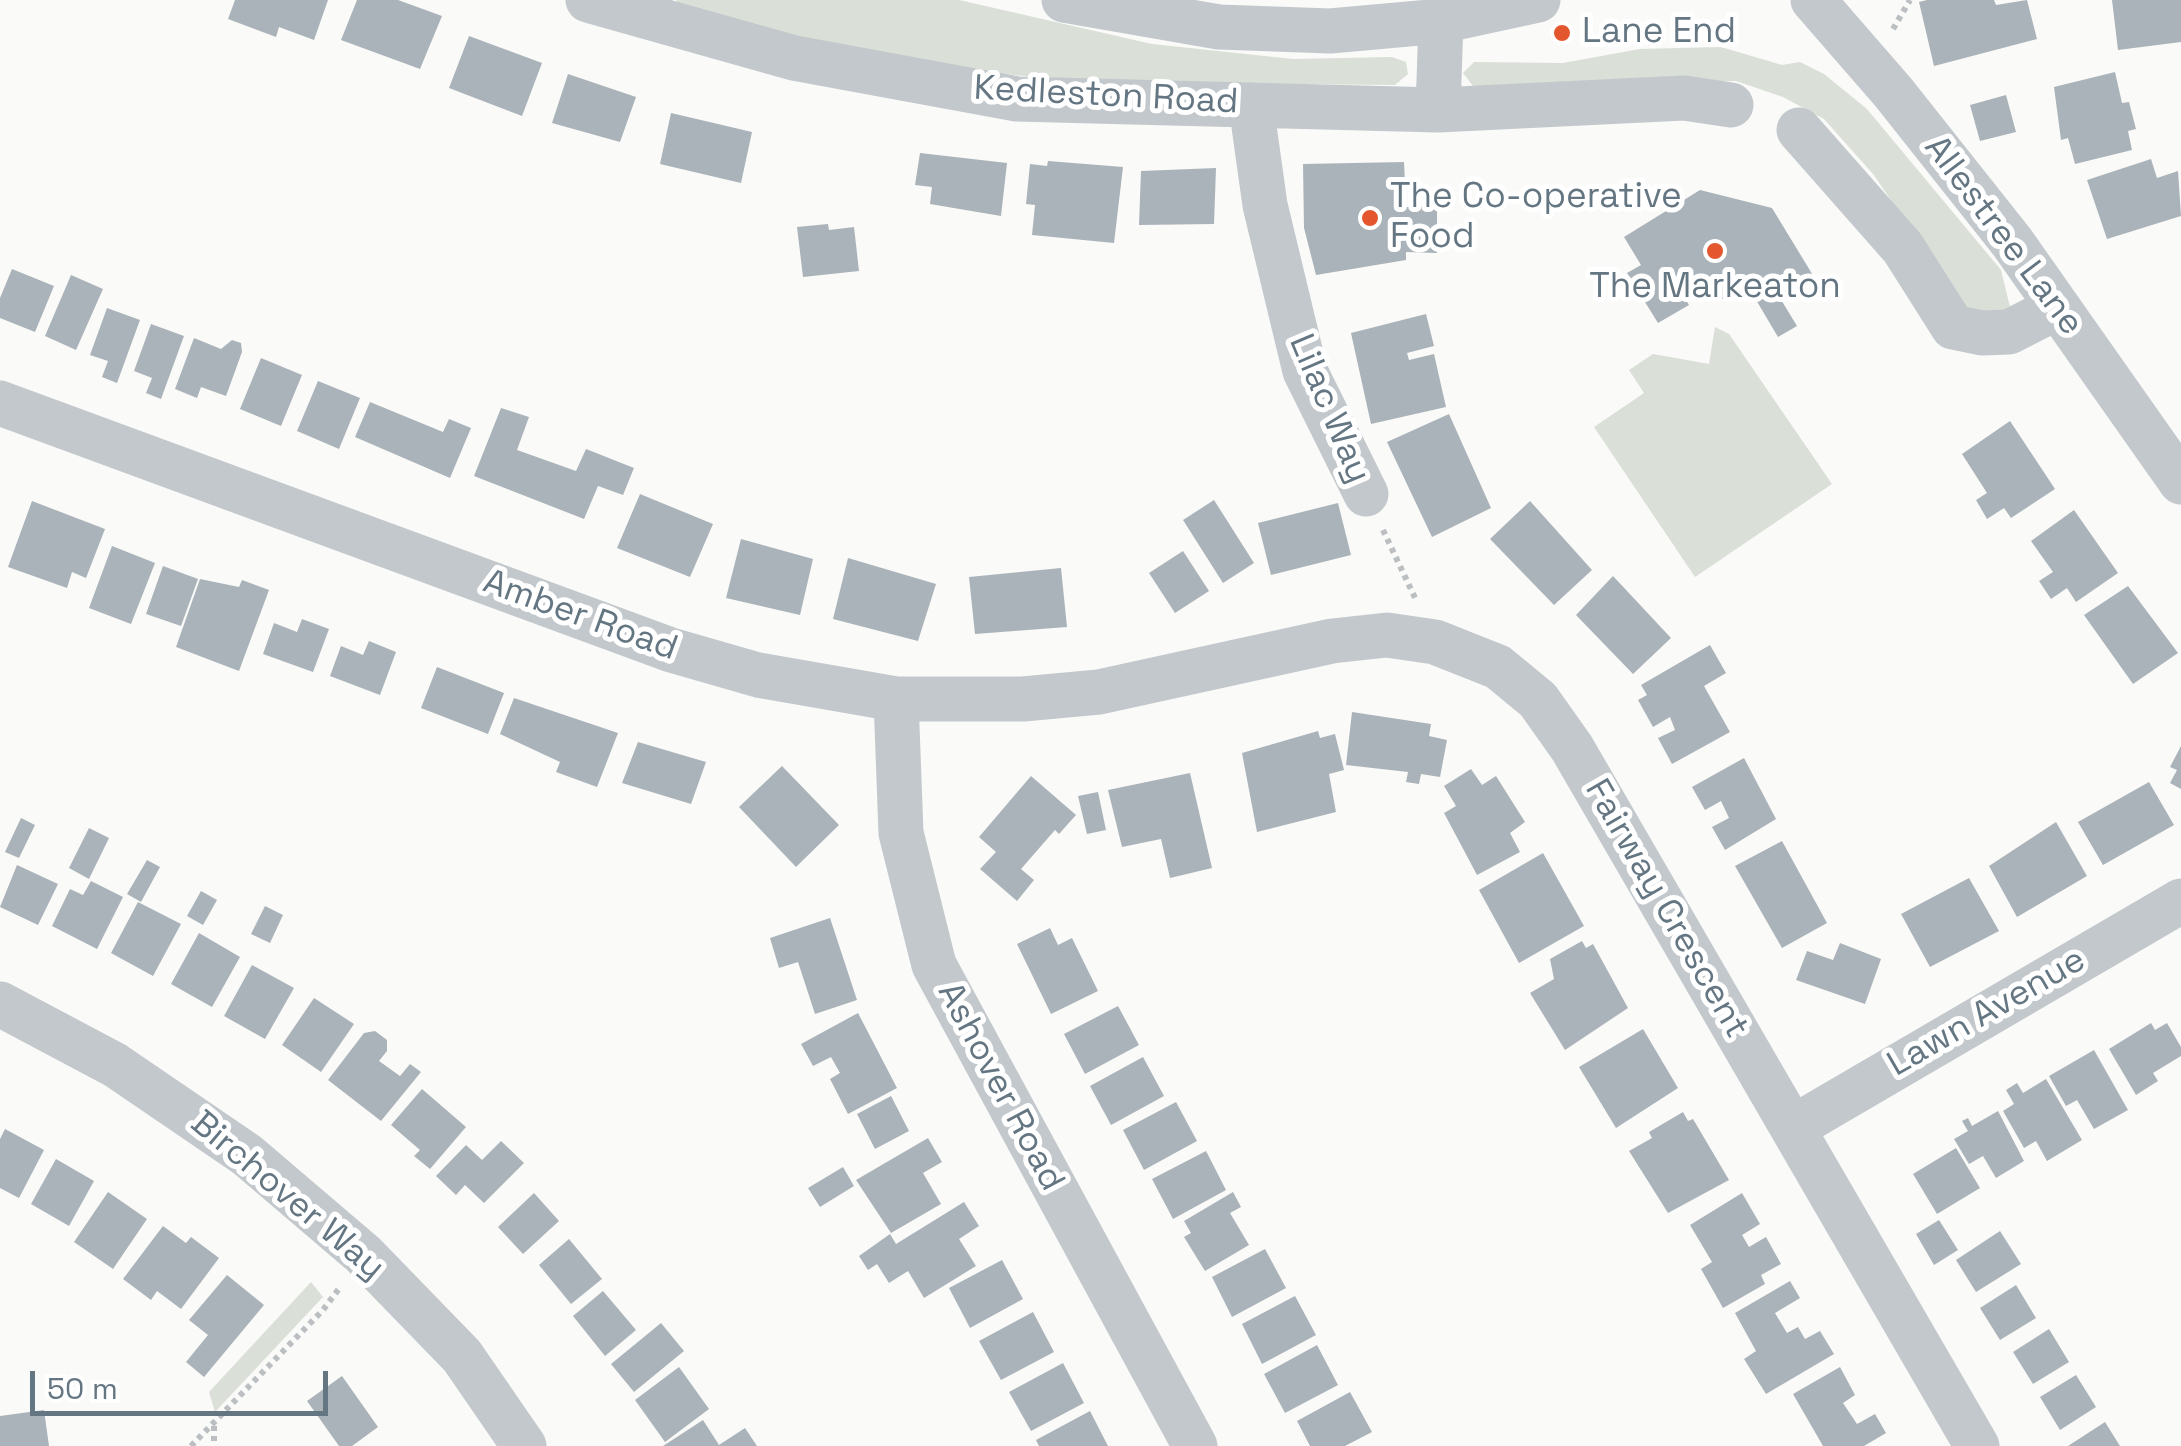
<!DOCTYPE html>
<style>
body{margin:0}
#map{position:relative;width:2181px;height:1446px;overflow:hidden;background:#fafaf8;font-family:"Space Grotesk",sans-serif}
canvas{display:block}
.scale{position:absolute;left:30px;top:1371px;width:298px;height:45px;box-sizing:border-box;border:5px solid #657683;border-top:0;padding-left:12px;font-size:30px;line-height:35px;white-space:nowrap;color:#657683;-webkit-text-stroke:8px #fff;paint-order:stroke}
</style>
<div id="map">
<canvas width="2181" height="1446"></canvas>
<div class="scale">50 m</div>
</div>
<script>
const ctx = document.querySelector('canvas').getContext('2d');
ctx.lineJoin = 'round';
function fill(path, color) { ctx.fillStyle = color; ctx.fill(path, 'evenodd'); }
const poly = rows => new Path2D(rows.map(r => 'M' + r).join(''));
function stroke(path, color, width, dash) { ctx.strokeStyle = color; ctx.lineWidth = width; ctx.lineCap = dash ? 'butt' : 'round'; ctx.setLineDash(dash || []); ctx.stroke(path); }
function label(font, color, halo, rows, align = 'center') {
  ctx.font = font + ' "Space Grotesk",sans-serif'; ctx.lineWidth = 10; ctx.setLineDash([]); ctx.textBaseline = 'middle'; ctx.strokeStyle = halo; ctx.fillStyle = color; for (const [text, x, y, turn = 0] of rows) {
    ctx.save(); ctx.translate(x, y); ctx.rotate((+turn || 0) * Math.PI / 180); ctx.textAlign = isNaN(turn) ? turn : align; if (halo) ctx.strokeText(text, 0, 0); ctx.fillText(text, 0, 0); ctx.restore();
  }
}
fill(poly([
 [676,0,959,0,1152,44,1293,59,1392,57,1406,62,1408,74,1395,85,1092,82,991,73,918,64,683,12],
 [1721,47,1782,65,1800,62,1824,74,1867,109,2001,270,2010,307,1999,317,1967,311,1873,174,1824,119,1783,97,1736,81,1473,86,1463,73,1474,62,1563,63,1640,49],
 [1715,327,1729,334,1832,484,1695,577,1594,427,1644,393,1629,370,1653,354,1709,364],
 [311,1282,323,1297,215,1412,209,1392]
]), '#dadfd7');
fill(poly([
 [235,0,328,0,314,40,279,27,276,37,228,19],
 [357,0,398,0,442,16,420,69,341,40],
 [1927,0,1994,0,1996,5,2027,0,2037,39,1934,66,1919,2],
 [2112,0,2181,0,2181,42,2118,50],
 [469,36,542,63,522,116,449,88],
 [2115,72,2122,103,2129,102,2136,129,2128,131,2132,150,2075,164,2068,138,2061,140,2054,87],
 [568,74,636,97,620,142,552,123],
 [2006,95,2016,132,1980,141,1970,105],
 [671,113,752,132,741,183,660,164],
 [920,153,1007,163,1001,216,930,204,932,187,915,185],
 [2151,159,2157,178,2178,171,2181,216,2107,239,2087,180],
 [1048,161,1123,167,1114,243,1032,235,1035,205,1026,204,1030,164,1047,166],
 [1404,162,1406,207,1437,206,1437,253,1406,252,1406,260,1316,275,1304,228,1303,164],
 [1216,168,1214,224,1139,225,1141,171],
 [1700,190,1772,208,1814,277,1780,298,1797,326,1778,337,1749,288,1729,301,1684,287,1680,290,1689,305,1658,323,1627,273,1641,265,1624,237],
 [828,224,829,230,854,227,859,271,803,277,797,227],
 [12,269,54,286,35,332,0,318,0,298],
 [71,275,103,289,76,350,45,336],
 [107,308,140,320,117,383,102,377,108,361,90,355],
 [1426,314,1434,346,1407,353,1409,360,1434,354,1446,407,1371,424,1351,333],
 [151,324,184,336,161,399,146,393,152,378,134,371],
 [194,338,221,349,232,340,241,343,242,352,226,396,201,387,197,398,175,389],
 [261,358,302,375,281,426,240,409],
 [318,381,360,398,339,449,297,431],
 [370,402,443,432,449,419,471,428,450,478,355,437],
 [501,408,529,417,517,450,576,471,586,449,634,468,623,495,598,486,584,519,474,476],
 [1449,414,1491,508,1432,537,1387,442],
 [2010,421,2055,489,2011,518,2004,508,1987,519,1976,500,1987,493,1962,454],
 [640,494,713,524,690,577,617,548],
 [1214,500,1254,563,1223,583,1183,520],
 [32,501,105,529,86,578,72,572,67,588,8,567],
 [1530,501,1592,570,1554,605,1490,539],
 [1338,503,1351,555,1271,575,1258,523],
 [2074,510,2118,573,2076,602,2067,588,2051,599,2039,581,2053,572,2031,541],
 [741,539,813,559,800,615,726,598],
 [112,546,155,563,131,624,89,608],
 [1183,551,1209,591,1175,613,1149,573],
 [848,558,936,584,918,641,833,619],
 [163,566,198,579,181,626,146,614],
 [1061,568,1067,627,975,634,969,577],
 [1613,576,1671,638,1633,674,1576,615],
 [200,579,239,587,242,580,269,590,239,671,176,647],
 [2128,586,2178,653,2133,684,2084,615],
 [302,619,329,629,313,672,263,654,274,623,297,632],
 [369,641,396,652,380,695,330,676,341,646,363,655],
 [1710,645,1726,673,1704,686,1730,732,1672,764,1658,738,1675,730,1670,717,1653,727,1638,700,1647,695,1641,685],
 [437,667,504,693,488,734,421,708],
 [514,698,618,733,597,787,556,772,560,762,500,734],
 [1352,712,1431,724,1429,736,1447,740,1440,777,1421,774,1419,784,1406,782,1408,772,1346,765],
 [1318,731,1320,738,1335,734,1344,770,1329,774,1336,812,1257,832,1242,753],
 [638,742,706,762,691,804,622,783],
 [2181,746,2181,789,2170,783,2177,770,2170,767],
 [1744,758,1776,819,1725,850,1712,827,1729,818,1721,801,1705,810,1692,787],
 [782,766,839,825,796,867,739,807],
 [1471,769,1482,785,1496,776,1525,822,1510,833,1520,852,1477,875,1444,813,1456,806,1444,786],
 [1190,773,1212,868,1170,878,1161,839,1122,847,1108,790],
 [1031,776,1076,815,1059,834,1055,830,1021,869,1034,880,1017,901,980,869,996,852,979,837],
 [2149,782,2174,825,2103,865,2078,822],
 [1098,792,1106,830,1087,834,1078,796],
 [21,818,35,825,19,858,5,852],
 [2056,822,2087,876,2017,917,1989,866],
 [89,828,109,838,89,879,69,868],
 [1782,841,1827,923,1782,948,1735,866],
 [1543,853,1584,926,1519,963,1479,890],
 [147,860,160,867,141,902,127,894],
 [17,865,58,884,38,925,0,907],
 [1969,878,1999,931,1930,967,1901,914],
 [91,881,123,897,97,949,52,926,70,889,83,895],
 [201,891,217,900,203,925,187,916],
 [138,902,181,924,153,976,111,953],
 [265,906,283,915,270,943,251,934],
 [830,918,857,1000,815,1014,798,962,779,968,770,938],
 [1050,928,1058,945,1072,938,1098,991,1051,1014,1017,944],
 [199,933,240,957,212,1007,171,984],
 [1582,941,1586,948,1593,944,1628,1008,1565,1050,1530,993,1554,979,1550,959],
 [1840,943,1881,959,1865,1004,1796,980,1807,951,1833,960],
 [252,965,294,988,265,1039,224,1016],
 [314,998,354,1024,321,1072,282,1045],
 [1118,1006,1139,1045,1085,1074,1064,1034],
 [858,1013,897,1088,848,1114,830,1079,840,1073,831,1057,813,1066,801,1044],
 [2151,1023,2155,1030,2167,1023,2181,1047,2181,1056,2153,1073,2158,1081,2136,1095,2109,1049],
 [1643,1029,1678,1088,1616,1128,1579,1067],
 [375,1031,387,1040,387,1051,379,1061,400,1076,410,1064,421,1072,381,1121,328,1080,364,1033],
 [2094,1050,2128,1110,2094,1129,2077,1100,2066,1106,2049,1076],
 [1143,1057,1164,1096,1111,1125,1090,1086],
 [2046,1079,2082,1140,2047,1161,2036,1141,2024,1148,2003,1111,2014,1104,2006,1090,2017,1083,2023,1093],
 [422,1089,466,1127,430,1169,414,1156,420,1150,391,1125],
 [891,1096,909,1131,875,1149,857,1114],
 [1176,1102,1197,1141,1144,1170,1123,1130],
 [1998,1111,2024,1161,1996,1178,1983,1156,1969,1164,1954,1139,1968,1131,1962,1121,1968,1118,1972,1126],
 [1683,1112,1688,1121,1693,1119,1729,1180,1668,1213,1629,1151,1652,1138,1649,1132],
 [5,1129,44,1150,19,1198,0,1188,0,1139],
 [928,1138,942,1162,923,1173,941,1204,891,1233,856,1180],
 [501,1141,524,1163,484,1203,465,1185,456,1195,436,1176,466,1145,482,1160],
 [1956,1148,1980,1188,1937,1214,1913,1174],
 [1206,1151,1226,1190,1173,1219,1152,1179],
 [56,1159,94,1181,69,1226,31,1204],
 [843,1167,854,1186,820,1207,808,1188],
 [108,1192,147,1219,113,1269,74,1242],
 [1233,1192,1241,1207,1230,1213,1249,1245,1205,1271,1184,1237,1191,1233,1184,1221],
 [534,1193,559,1221,523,1254,498,1227],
 [1742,1193,1760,1224,1742,1235,1749,1247,1766,1237,1781,1264,1761,1275,1765,1284,1723,1308,1701,1269,1712,1262,1690,1225],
 [964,1202,979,1226,959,1239,976,1266,924,1298,908,1271,889,1283,877,1264,868,1270,859,1256,890,1234,896,1244],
 [1939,1220,1958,1250,1934,1265,1916,1234],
 [163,1226,186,1243,191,1237,219,1258,181,1309,157,1291,151,1300,123,1279],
 [2000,1231,2021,1264,1976,1292,1956,1260],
 [569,1239,602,1279,571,1304,539,1265],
 [1265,1249,1286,1288,1232,1317,1212,1277],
 [1002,1260,1023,1299,970,1328,949,1288],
 [227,1275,264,1305,204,1377,186,1362,208,1335,189,1320],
 [1790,1281,1800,1298,1775,1313,1787,1333,1798,1327,1805,1339,1820,1331,1834,1354,1766,1394,1744,1359,1756,1351,1735,1313],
 [2016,1285,2036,1318,2000,1340,1980,1308],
 [603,1291,636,1330,605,1356,573,1316],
 [1295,1296,1316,1335,1262,1364,1242,1324],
 [1033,1312,1054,1352,1001,1380,979,1341],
 [661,1323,684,1351,634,1392,611,1364],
 [2049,1329,2069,1362,2033,1384,2013,1352],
 [1317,1345,1338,1385,1285,1413,1264,1374],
 [1063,1363,1084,1403,1031,1431,1009,1392],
 [679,1367,709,1409,665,1442,635,1400],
 [1840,1367,1855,1395,1843,1403,1857,1424,1875,1414,1886,1433,1864,1446,1823,1446,1793,1394],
 [2076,1375,2096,1407,2060,1430,2040,1397],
 [342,1376,378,1427,352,1446,339,1446,307,1401],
 [1350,1392,1372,1432,1345,1446,1310,1446,1297,1421],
 [44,1410,49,1446,0,1446,0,1416],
 [1090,1411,1108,1446,1039,1446,1036,1440],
 [703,1420,719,1445,745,1428,757,1446,663,1446],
 [2105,1422,2120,1446,2068,1446]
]), '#aab3b9');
stroke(poly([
 [1893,29,1910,0],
 [1383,530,1416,600],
 [214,1426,214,1446],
 [191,1446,323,1310,341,1286]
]), '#bbbfc2', 6, [5, 5]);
stroke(poly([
 [588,0,794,58,1017,99,1438,110,1684,98,1731,105],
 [1064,0,1219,27,1330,31,1441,21,1538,0],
 [1813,0,1893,92,2012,242,2181,482],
 [1251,105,1265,205,1305,371,1366,494],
 [1438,110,1441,21],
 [1799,130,1903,248,1953,327,1982,333,2009,332,2058,307],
 [0,403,671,650,758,675,896,699,1023,699,1099,692,1332,641,1387,635,1435,642,1498,667,1538,700,1572,748,1977,1446],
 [896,699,901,833,934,965,1195,1446],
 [0,1004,115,1065,247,1155,363,1254,462,1356,524,1446],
 [1794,1127,2181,901]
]), '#c3c8cc', 45);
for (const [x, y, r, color] of [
 [1562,33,10,"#e4572e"],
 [1370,218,10,"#e4572e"],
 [1715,251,10,"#e4572e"]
]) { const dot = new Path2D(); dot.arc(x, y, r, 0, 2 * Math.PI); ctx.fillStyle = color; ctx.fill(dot); stroke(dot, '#fff', 4); }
label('35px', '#657683', '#fff', [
 ["Lane End",1582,33],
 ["The Co-operative",1390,198],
 ["Food",1390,238],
 ["The Markeaton",1715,288,"center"]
], 'left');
label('35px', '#657683', '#fff', [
 ["Kedleston Road",1106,96,3],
 ["Allestree Lane",2003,236,53],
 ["Lilac Way",1329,409,67],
 ["Amber Road",580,616,20],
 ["Fairway Crescent",1666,909,60],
 ["Lawn Avenue",1987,1013,-30],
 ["Ashover Road",1000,1087,62],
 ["Birchover Way",287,1196,40]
]);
</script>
